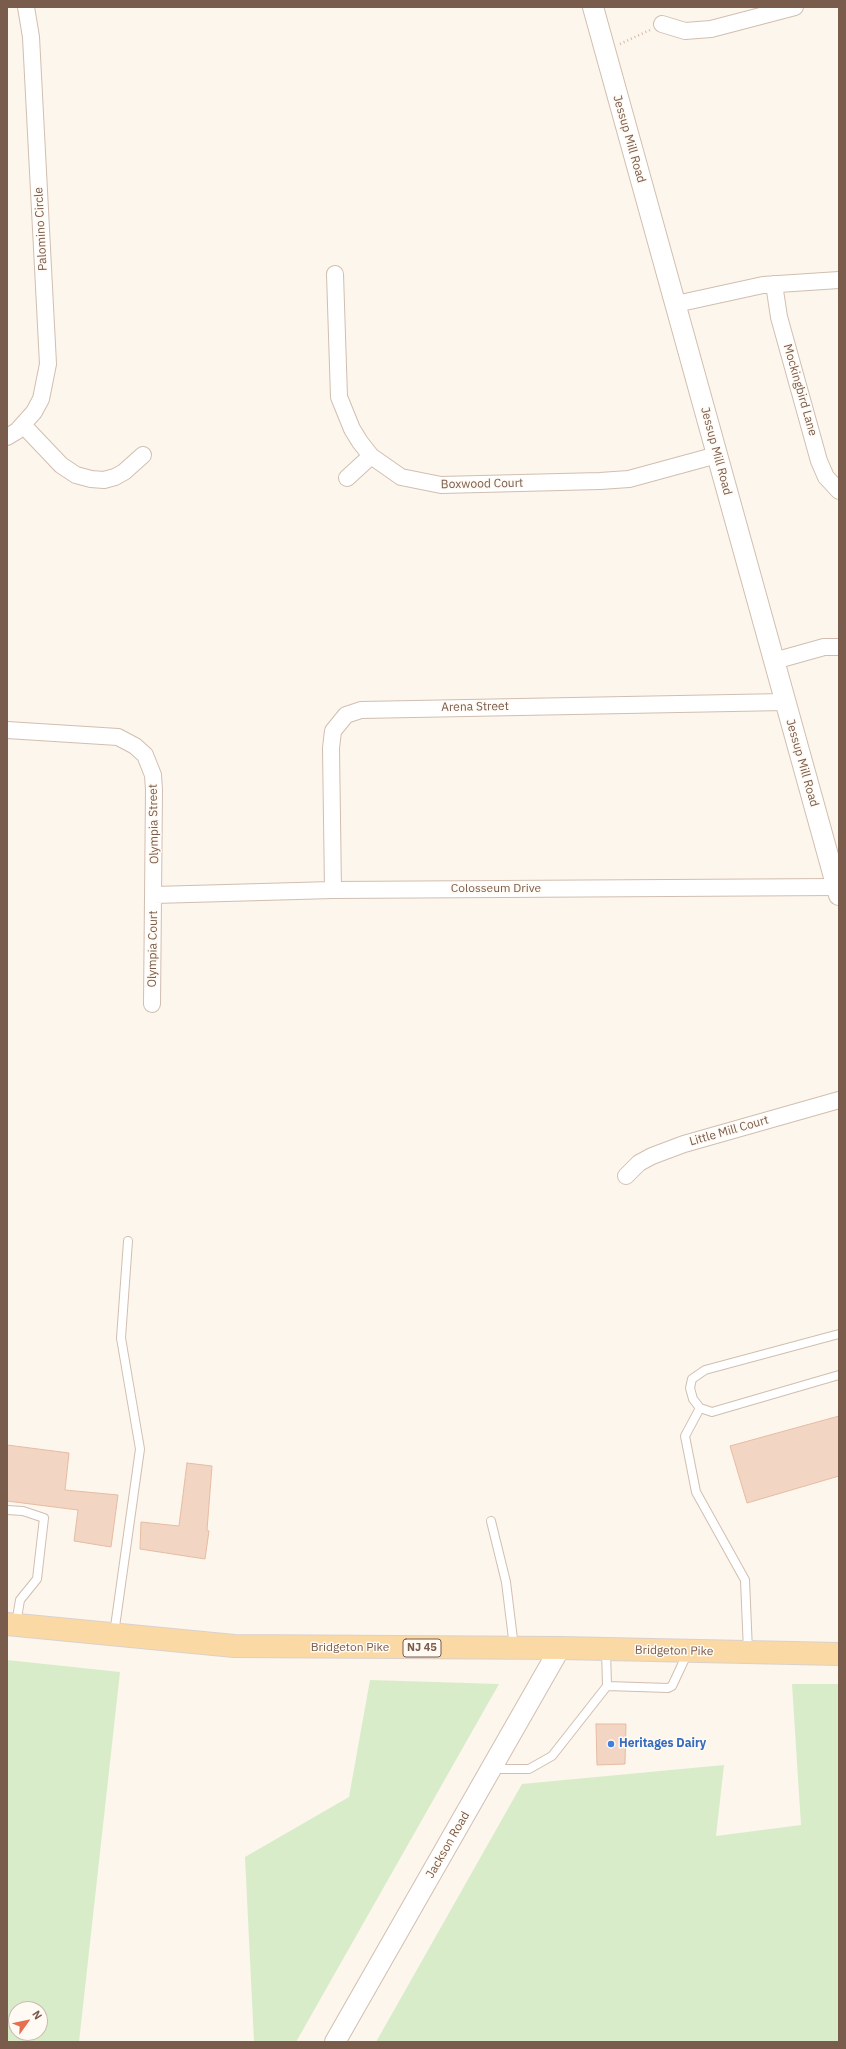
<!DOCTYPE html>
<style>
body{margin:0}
#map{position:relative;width:846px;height:2049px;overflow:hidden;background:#fdf6ec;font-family:"IBM Plex Sans",sans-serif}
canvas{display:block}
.frame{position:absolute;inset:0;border:8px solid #7a5c4d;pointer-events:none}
.north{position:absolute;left:8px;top:2001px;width:40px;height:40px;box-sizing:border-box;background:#fffaf3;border:1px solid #cabbb1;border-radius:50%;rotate:57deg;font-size:11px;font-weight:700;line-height:16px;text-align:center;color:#7a5c4d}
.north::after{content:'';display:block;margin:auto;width:14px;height:18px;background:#e76f51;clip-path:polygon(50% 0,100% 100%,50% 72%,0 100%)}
</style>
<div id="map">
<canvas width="846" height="2049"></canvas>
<div class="frame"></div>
<div class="north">N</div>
</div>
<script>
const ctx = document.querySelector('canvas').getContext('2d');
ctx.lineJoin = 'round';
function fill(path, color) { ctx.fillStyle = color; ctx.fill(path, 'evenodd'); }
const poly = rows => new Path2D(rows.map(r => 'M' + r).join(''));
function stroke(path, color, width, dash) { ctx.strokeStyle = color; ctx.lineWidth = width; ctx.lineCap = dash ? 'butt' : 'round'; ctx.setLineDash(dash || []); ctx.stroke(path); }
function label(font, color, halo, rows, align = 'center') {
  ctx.font = font + ' "IBM Plex Sans",sans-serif'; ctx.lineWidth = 3; ctx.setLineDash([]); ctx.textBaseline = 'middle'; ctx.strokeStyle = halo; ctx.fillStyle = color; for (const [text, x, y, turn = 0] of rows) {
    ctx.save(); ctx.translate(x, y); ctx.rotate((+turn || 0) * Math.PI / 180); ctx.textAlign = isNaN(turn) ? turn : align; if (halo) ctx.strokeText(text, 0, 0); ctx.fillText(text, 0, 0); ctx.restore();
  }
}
fill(poly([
 [7,1660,120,1672,79,2042,7,2042],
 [16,2009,40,2009,40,2033,16,2033],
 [370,1680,499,1684,296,2042,254,2042,245,1857,349,1797],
 [792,1684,839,1684,839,2042,376,2042,522,1784,724,1765,716,1836,801,1825]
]), '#d8ecc9');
const building = poly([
 [839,1416,839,1476,747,1503,730,1446,839,1416],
 [7,1445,69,1453,65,1490,118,1495,111,1547,74,1541,78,1510,7,1501,7,1445],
 [187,1463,212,1466,207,1530,209,1531,205,1559,140,1549,141,1522,179,1526,187,1463],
 [596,1724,626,1724,625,1764,597,1765,596,1724]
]);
fill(building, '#f3d5c3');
stroke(building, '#e6bba3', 1);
const service = poly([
 [839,1334,705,1370,692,1379,690,1388,693,1399,700,1408,712,1412,839,1375],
 [700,1408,685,1436,696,1492,745,1580,748,1651],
 [7,1510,23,1511,44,1518,37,1579,20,1600,16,1624],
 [491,1521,506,1582,514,1647],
 [114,1634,140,1449,121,1338,128,1241],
 [607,1686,668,1688,672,1686,688,1652],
 [492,1769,529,1769,552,1756,607,1686,606,1650]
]);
const minor = poly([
 [662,24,685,31,711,29,795,7],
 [335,274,339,397,352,429,360,442,371,456,401,477,441,485,600,481,629,479,717,455],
 [774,284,779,317,819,461,826,477,839,491],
 [676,304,763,285,839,280],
 [23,425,61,465,76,475,91,479,104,480,115,477,124,472,143,455],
 [7,437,17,431,34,412,41,399,48,364,31,37,26,7],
 [347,478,371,456],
 [774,661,824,647,839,647],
 [7,730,118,737,135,746,145,755,153,775,154,790,152,1004],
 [333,890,331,748,333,731,346,715,361,710,785,702],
 [154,895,333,890,837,887],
 [626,1176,639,1163,652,1156,684,1144,839,1100]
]);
const tertiary = poly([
 [593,7,839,895],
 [335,2042,560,1648]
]);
const primary = poly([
 [7,1624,234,1646,560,1648,839,1654]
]);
stroke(service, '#d1beb0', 10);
stroke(minor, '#d1beb0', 18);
stroke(tertiary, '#d1beb0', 22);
stroke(primary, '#dad1cd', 24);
stroke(poly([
 [620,44,650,30]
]), '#d9b8a5', 2.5, [1, 3]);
stroke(service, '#fff', 8);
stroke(minor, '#fff', 16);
stroke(tertiary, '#fff', 20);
stroke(primary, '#fbd9a5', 22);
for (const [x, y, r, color] of [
 [611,1744,4,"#3f7fe0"]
]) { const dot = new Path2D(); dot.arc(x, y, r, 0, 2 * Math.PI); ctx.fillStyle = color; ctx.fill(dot); stroke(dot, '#fffaf3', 1.5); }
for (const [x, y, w] of [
 [422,1648,38]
]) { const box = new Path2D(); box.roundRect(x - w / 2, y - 9, w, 18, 3); ctx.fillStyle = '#fffaf3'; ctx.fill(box); stroke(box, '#7a5c4d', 1); }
label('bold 11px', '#7a5c4d', null, [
 ["NJ 45",422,1648]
]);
label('12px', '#7a5c4d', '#fffaf3', [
 ["Jessup Mill Road",629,139,74],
 ["Palomino Circle",41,229,-93],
 ["Mockingbird Lane",800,390,74],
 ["Jessup Mill Road",716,451,75],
 ["Boxwood Court",482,484,-1],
 ["Arena Street",475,707,-1],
 ["Jessup Mill Road",802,763,74],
 ["Olympia Street",154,824,-91],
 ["Colosseum Drive",496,889],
 ["Olympia Court",153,949,-89],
 ["Little Mill Court",729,1131,-16],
 ["Bridgeton Pike",350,1648],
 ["Bridgeton Pike",674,1651,1],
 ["Jackson Road",448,1845,-60]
]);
label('bold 12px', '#366cbe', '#fffaf3', [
 ["Heritages Dairy",619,1744]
], 'left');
</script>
